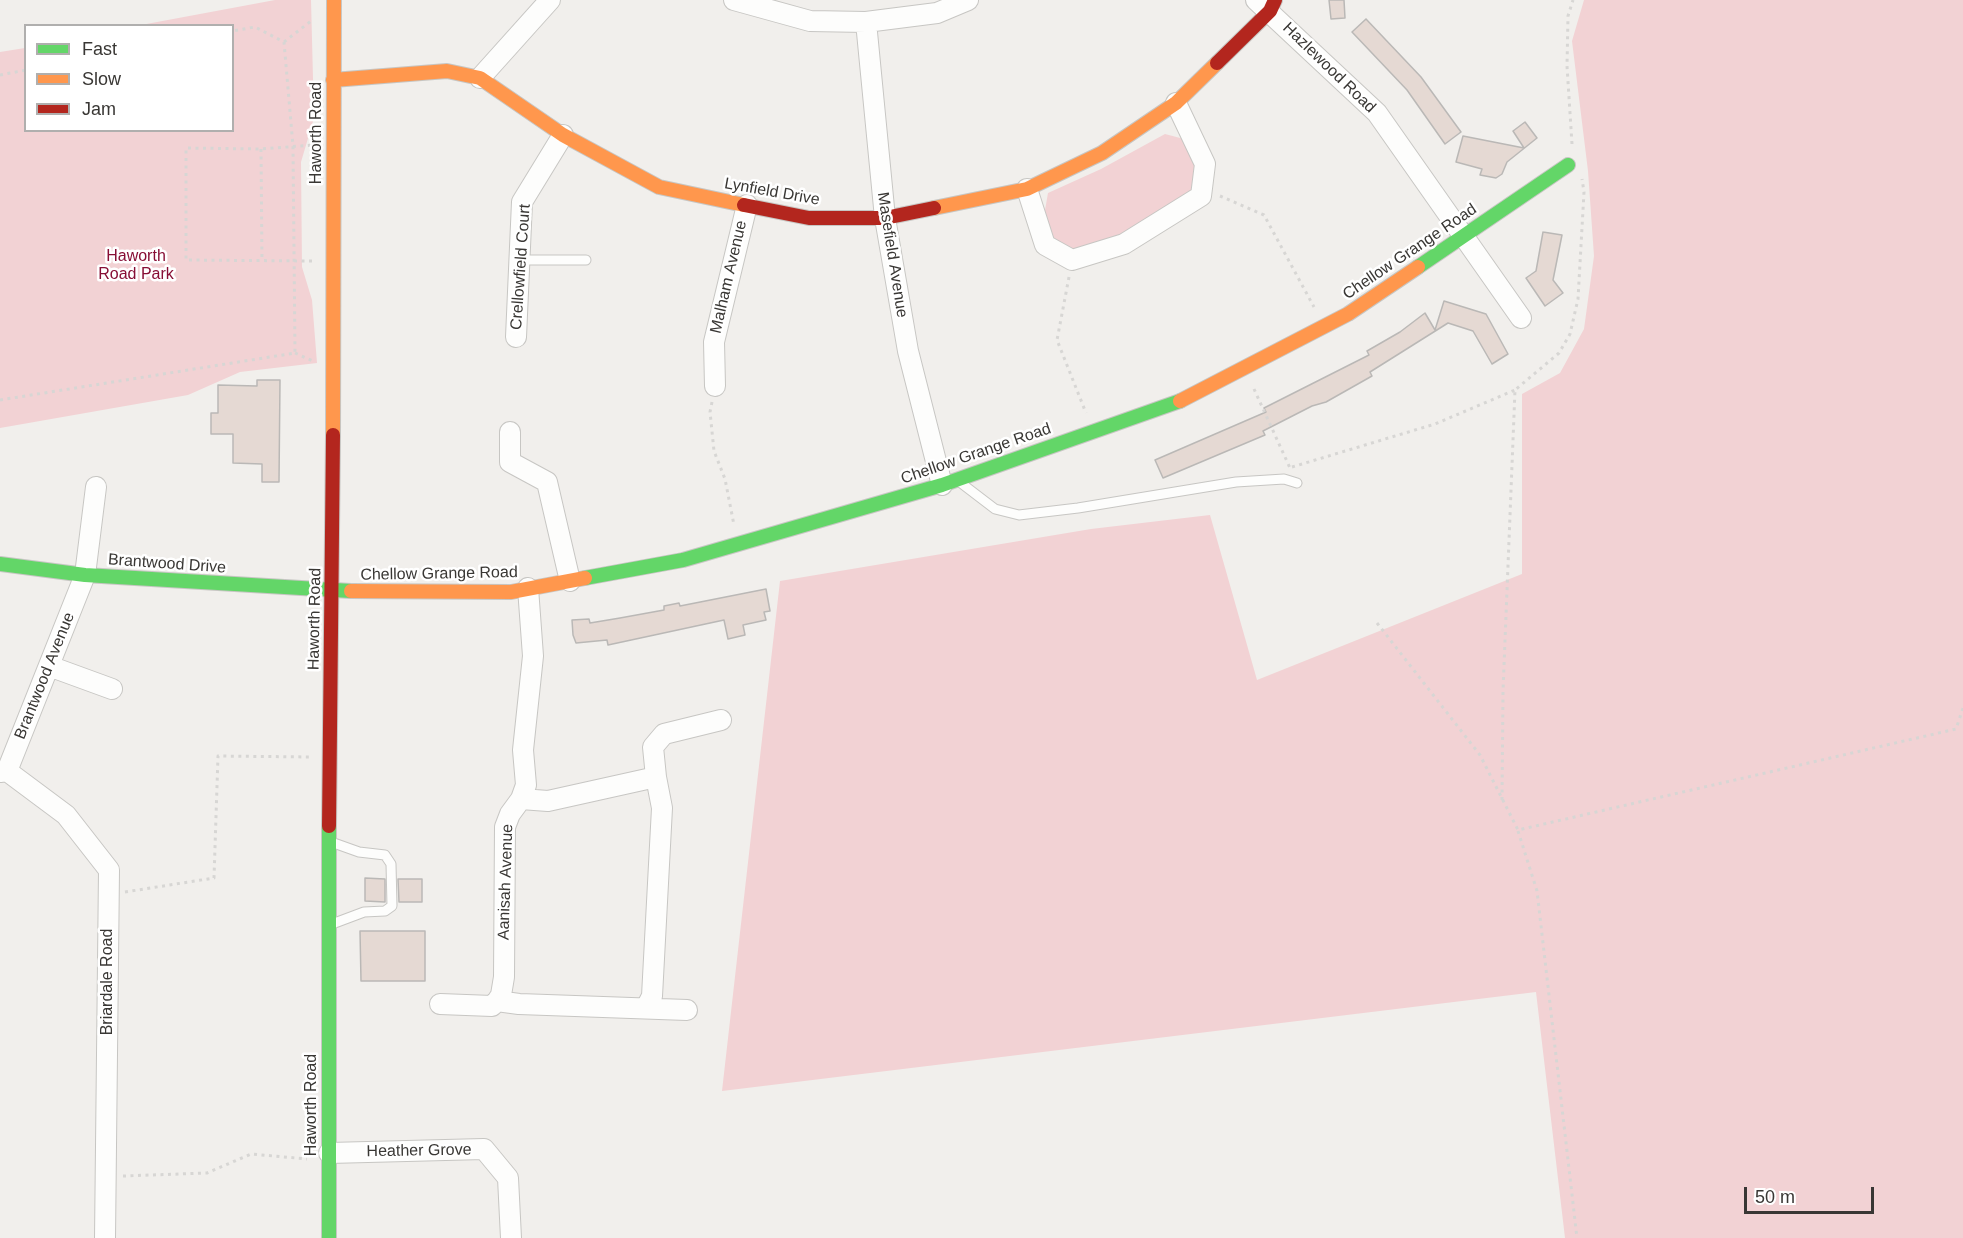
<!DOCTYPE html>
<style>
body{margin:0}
#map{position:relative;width:1963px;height:1238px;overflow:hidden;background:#f1efec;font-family:Arial,sans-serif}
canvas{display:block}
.legend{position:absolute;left:24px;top:24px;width:210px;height:108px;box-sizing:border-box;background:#fff;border:2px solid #b0afae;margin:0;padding:8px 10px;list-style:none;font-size:18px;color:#393734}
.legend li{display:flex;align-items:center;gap:12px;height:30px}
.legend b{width:30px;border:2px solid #b0afae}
.scale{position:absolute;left:1744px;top:1187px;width:130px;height:27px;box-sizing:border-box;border:3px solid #393734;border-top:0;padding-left:8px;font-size:18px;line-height:21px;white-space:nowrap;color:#393734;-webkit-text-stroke:4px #fff;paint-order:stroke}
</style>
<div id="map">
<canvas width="1963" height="1238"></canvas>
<ul class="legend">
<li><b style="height:8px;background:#63d668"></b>Fast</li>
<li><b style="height:8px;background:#ff974d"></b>Slow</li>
<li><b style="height:8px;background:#b3261e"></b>Jam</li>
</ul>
<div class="scale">50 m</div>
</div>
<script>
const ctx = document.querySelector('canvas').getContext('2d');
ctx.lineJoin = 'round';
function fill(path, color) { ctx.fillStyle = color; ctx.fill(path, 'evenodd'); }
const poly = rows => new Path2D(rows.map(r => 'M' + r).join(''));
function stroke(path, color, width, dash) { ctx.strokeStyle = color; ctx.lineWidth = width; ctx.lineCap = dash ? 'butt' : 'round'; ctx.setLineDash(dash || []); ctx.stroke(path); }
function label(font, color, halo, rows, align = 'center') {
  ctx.font = font + ' Arial,sans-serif'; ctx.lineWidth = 5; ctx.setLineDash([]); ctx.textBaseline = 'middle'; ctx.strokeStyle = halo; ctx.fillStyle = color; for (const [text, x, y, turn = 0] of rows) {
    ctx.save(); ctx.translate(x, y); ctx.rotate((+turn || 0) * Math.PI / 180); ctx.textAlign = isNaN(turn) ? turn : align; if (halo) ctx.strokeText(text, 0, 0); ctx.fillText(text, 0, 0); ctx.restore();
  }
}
fill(poly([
 [275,0,311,0,314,118,301,162,302,267,312,300,317,363,240,372,188,395,0,428,0,52,25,48,26,130,232,130,232,26,141,25],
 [1584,0,1963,0,1963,1238,1565,1238,1536,992,722,1091,780,581,1091,529,1210,515,1257,680,1522,574,1522,394,1560,373,1584,329,1594,256,1588,171,1572,41],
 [1165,134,1184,139,1198,167,1195,192,1121,235,1074,251,1052,238,1044,216,1048,193,1101,169]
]), '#f2d2d4');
const building = poly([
 [1329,0,1344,0,1345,18,1331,19,1329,0],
 [1366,19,1421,77,1461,132,1445,144,1407,90,1352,32,1366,19],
 [1525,122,1537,138,1507,162,1502,174,1496,178,1480,175,1482,169,1456,162,1463,136,1524,148,1513,131,1525,122],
 [1543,232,1562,235,1553,280,1563,293,1545,306,1526,278,1536,271,1543,232],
 [1444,301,1486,314,1508,354,1492,364,1473,331,1448,323,1370,372,1372,376,1326,402,1312,406,1263,431,1265,435,1163,478,1155,460,1266,412,1264,408,1369,355,1367,351,1400,332,1425,313,1435,330,1444,301],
 [257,380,280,380,279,482,262,482,262,464,233,463,233,434,211,434,211,413,218,413,218,385,257,386,257,380],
 [766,589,770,611,764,612,766,620,743,625,745,635,728,639,724,620,608,645,607,640,576,643,573,635,572,620,589,619,590,623,620,618,664,610,664,606,679,603,680,606,766,589],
 [365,878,385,879,385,902,365,901,365,878],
 [398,879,422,879,422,902,399,902,398,879],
 [360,931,425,931,425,981,361,981,360,931]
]);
fill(building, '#e5d9d3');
stroke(building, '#bab8b6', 1.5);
const lane = poly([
 [519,260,586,260],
 [961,483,995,509,1019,515,1078,508,1236,482,1284,479,1297,483],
 [331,842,359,852,385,855,391,864,392,906,385,911,364,912,332,924]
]);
const street = poly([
 [734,0,810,21,866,22,937,13,968,0],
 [1256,0,1377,113,1521,318],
 [866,22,885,218,908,351,942,485],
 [480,78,550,0],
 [1027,189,1045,245,1072,260,1124,244,1201,196,1205,164,1176,103],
 [516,337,522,202,563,135],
 [715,386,714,342,747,205],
 [510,432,510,462,547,482,570,581],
 [528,588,533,656,523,750,526,785,521,799,510,814,505,827,504,977,501,995,497,1001,519,1004,687,1010],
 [49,666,112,689],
 [7,771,66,815,109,870,105,1238],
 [0,772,7,771,85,575,96,487],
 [656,777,653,747,664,734,721,720],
 [521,799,548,801,656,777,662,808,652,996,646,1008],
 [440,1004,492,1006,497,1001],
 [329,1153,484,1149,508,1178,511,1238]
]);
const fast = poly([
 [1418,267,1568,165],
 [0,564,85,575,351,591],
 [585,578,683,560,942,485,1180,401],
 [329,1238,329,826]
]);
const slow = poly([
 [333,80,447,71,480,78,563,135,659,187,744,205],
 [934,208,1027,189,1102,153,1176,103,1217,63],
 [1180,401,1348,314,1418,267],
 [333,435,334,0],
 [351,591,511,592,585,578]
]);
const jam = poly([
 [1217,63,1270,11,1275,0],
 [744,205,809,218,885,218,934,208],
 [329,826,333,435]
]);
stroke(lane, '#c7c6c3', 11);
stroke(street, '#c7c6c3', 22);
stroke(fast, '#c7c6c3', 16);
stroke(slow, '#c7c6c3', 16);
stroke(jam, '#c7c6c3', 16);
stroke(poly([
 [284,42,311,21],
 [0,75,26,70],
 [1572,144,1567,66,1568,16,1573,0],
 [261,149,262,261],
 [1220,196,1264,215,1314,307],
 [312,261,186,260,186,148,261,149,313,145],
 [1069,277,1057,340,1086,413],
 [295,353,313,361],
 [1254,389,1290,468],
 [0,400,295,353,293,146,284,42,255,27,232,31],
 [712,402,710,412,714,451,725,479,734,525],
 [1292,467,1435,424,1515,390],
 [1377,623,1480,755,1518,830,1956,729,1963,708],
 [1502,800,1503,691,1515,390,1559,353,1570,334,1578,299,1584,192,1582,179],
 [1518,831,1537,891,1577,1238],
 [125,892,214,878,218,756,311,757],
 [123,1176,207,1173,251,1154,307,1159]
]), '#d7d6d4', 3, [3, 4.5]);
stroke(lane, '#fdfdfc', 9);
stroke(street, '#fdfdfc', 20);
stroke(fast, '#63d668', 14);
stroke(slow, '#ff974d', 14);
stroke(jam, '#b3261e', 14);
label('16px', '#393734', '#fff', [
 ["Hazlewood Road",1329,68,44],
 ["Haworth Road",317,133,-90],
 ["Lynfield Drive",772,192,10],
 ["Chellow Grange Road",1410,252,-34],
 ["Masefield Avenue",892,255,81],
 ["Crellowfield Court",521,267,-86],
 ["Malham Avenue",729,277,-77],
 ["Chellow Grange Road",976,454,-19],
 ["Brantwood Drive",167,564,4],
 ["Chellow Grange Road",439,574,-1],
 ["Haworth Road",315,619,-89],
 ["Brantwood Avenue",45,676,-68],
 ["Aanisah Avenue",506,882,-88],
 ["Briardale Road",108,982,-90],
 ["Haworth Road",312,1105,-90],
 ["Heather Grove",419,1151,-1]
]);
label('16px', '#870e35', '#fff', [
 ["Haworth",136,257],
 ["Road Park",136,275]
]);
</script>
